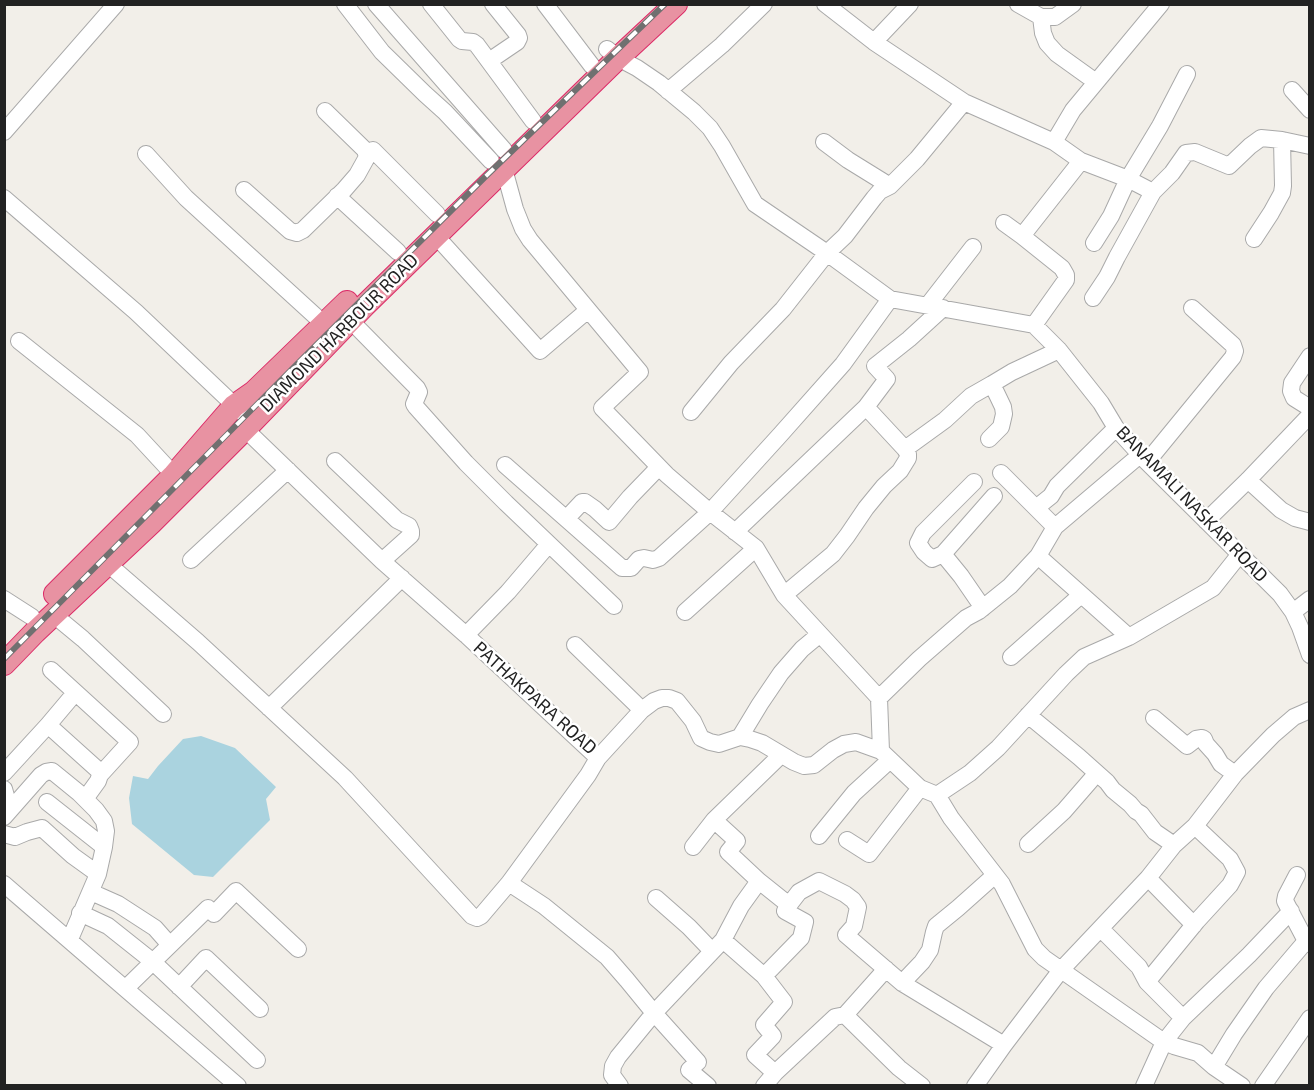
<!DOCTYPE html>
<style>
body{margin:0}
#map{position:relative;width:1314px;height:1090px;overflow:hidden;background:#f2efe9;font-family:"Exo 2",sans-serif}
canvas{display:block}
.frame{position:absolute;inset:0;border:6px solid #222;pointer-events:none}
</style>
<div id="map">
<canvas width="1314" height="1090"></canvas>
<div class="frame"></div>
</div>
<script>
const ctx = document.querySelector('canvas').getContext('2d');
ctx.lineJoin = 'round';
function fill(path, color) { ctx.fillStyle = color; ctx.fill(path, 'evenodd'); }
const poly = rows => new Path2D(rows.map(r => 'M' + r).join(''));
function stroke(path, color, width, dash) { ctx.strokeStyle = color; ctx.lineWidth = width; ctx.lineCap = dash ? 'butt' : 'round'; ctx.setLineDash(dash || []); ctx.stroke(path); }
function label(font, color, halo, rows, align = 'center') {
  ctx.font = font + ' "Exo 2",sans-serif'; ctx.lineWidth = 5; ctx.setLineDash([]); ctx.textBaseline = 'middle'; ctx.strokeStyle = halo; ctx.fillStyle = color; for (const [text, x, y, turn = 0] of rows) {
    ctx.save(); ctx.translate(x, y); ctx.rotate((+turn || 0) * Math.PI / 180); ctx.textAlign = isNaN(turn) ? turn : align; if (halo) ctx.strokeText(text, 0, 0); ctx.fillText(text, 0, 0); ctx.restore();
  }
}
fill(poly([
 [201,736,235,748,276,787,266,799,270,820,213,877,194,875,132,824,129,798,133,776,148,779,158,766,183,739]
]), '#aad3df');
const minor = poly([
 [345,4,382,52,425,94,445,112,491,161],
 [376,4,504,150],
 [431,4,459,39,462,41,473,42,477,45,533,121],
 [545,4,592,66],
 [825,4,874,42,964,102,1054,142,1081,161,1022,236,1062,268,1066,275,1066,280,1034,325],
 [1018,4,1041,17,1043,33,1047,43,1057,54,1096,82],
 [1041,17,1055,17,1073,4],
 [874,42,910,4],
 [607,49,618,58,637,68,659,83,694,112,710,128,722,146,755,204,827,253,890,299,1034,325,1059,350,1101,403,1116,428,1147,462,1280,594,1293,612,1300,627,1310,655],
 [489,61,517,42,519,38,518,35,493,4],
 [1292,90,1310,110],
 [668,91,722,45,764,4],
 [4,132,116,4],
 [824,142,848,160,890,186],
 [1054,142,1073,110,1161,4],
 [373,150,437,214],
 [146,154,186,198,324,324],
 [1081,161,1128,179,1153,192,1172,173,1186,153,1195,152,1229,166,1250,146,1261,138,1282,140,1310,146],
 [504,169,515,209,523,229,530,240,640,372,602,408,667,475,710,512,756,548,784,595,879,698,881,751],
 [244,190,290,231,297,233,303,230,344,190,357,175,367,157,365,150,325,111],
 [337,196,398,252],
 [4,198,136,312,252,422],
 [1004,223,1022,236],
 [436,236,540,351,588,310],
 [1254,239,1271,213,1282,193,1283,186,1282,140],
 [1094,243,1111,216,1128,179,1160,126,1187,74],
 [1093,298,1107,277,1117,257,1153,192],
 [928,305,973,247],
 [350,320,417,388,419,392,414,404,416,407,466,463,506,503,614,606],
 [19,341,137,435,174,475],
 [1310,356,1292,383,1291,391,1294,398,1310,408],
 [691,412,731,363,783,309,827,253,845,236,874,198,880,191,890,186,917,159,964,102],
 [245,429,382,561,466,635,598,758,642,710,654,701,662,698,669,698,677,701,693,721,701,738,710,742,719,744,740,737,750,739,762,743,794,762,804,766,814,765,833,750,844,744,856,742,881,751,920,788,937,795,951,818,1002,884,1035,949,1044,958,1164,1042,1174,1046,1198,1053,1214,1067,1242,1086],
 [989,439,1001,427,1004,414,1003,407,992,384,1012,372,1059,350],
 [905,449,945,420,971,396,992,384],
 [335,461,397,520,409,526,411,531,411,535,382,561],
 [1147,462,1233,357,1235,351,1233,345,1192,308],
 [505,465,622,568,631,568,639,559,644,558,653,560,659,558,710,512,780,435,843,364,890,299],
 [1001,473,1036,508],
 [1248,480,1281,510,1295,518,1310,522],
 [974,482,923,533,918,543,924,552,932,559,943,554,961,576,983,608],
 [567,518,582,502,585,502,595,509,609,522,630,497,659,467],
 [1206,521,1248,480,1310,415],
 [1055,527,1036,508,1051,496,1057,486,1116,428],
 [735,532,866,407,887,379,875,366,909,339,943,308],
 [943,554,994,496],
 [1038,556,1129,637],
 [191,560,288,470],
 [108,564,198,642,345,778,472,916,477,918,481,916,509,883,588,775,598,758],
 [784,595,833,554,847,536,866,508,884,486,900,471,908,458,908,454,905,449,866,407],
 [4,599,32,617],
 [685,612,756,548],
 [1293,612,1310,599],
 [54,615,83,639,163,714],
 [466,635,508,592,549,544],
 [575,645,642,710],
 [1011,657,1081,595],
 [51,670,130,742,100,775],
 [879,698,919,659,966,618,979,611,1010,586,1038,556,1055,527,1140,455],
 [269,708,402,578],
 [1028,715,1079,757,1107,782,1113,790,1130,804,1136,811,1141,814,1155,832,1174,845],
 [1154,718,1187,746,1196,739,1202,738,1204,739,1206,744,1215,754,1221,764,1235,774],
 [48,725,75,693],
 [740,737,760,704,781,673,802,649,820,634],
 [4,773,48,725,98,770,100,775,98,781,85,799],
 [4,789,10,810],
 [937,795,970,773,998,748,1066,674,1084,657,1129,637,1213,588,1240,554],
 [47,802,104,847],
 [4,817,41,775,46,772,52,771,79,793,96,810,104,821,106,831,104,847,98,874,70,939],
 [714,820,737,841,728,852,759,881,789,905],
 [4,834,15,837,27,832,42,828,73,856,98,874],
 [819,836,854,793,890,760],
 [847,840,869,854,920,788],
 [1028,844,1064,811,1097,773],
 [693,847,714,820,781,755],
 [1297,875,1286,896,1285,901,1306,941,1310,944],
 [1148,878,1194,925],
 [509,883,544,906,607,957,627,980,654,1013,698,1062,689,1070,708,1086],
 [4,884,238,1086],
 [91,892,118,904,155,928,170,945],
 [656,898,689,927,712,951],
 [80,913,108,926,152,961,257,1060],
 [214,914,236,891,298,949],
 [1101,929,1139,967,1147,982,1183,1018],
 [723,940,764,976,801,938,805,922,785,911,789,905,799,892,819,881,845,894,853,900,858,907,854,926,846,935,902,983,1004,1045],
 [764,976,784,1002,764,1025,773,1036,755,1055,775,1073],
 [1147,982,1197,921,1230,885,1237,872,1230,859,1195,826],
 [902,983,922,962,930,950,934,932,936,926,958,908,995,875],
 [179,987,206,958,260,1009],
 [126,988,208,908],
 [845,1015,886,969],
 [1214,1067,1234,1034,1266,988,1306,941],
 [620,1086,612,1075,613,1066,618,1057,654,1013,723,940,741,906,759,881],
 [764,1086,775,1073,835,1017,845,1015,899,1068,922,1086],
 [975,1086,1004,1045,1061,970,1148,878,1174,845,1195,826,1235,774,1273,735,1294,717,1310,710],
 [1144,1086,1164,1042,1183,1018,1249,955,1291,911],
 [1263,1086,1310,1018]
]);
const highway = poly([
 [55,594,174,475,234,406,254,392,347,302],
 [4,664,35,632,151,523,252,422,364,306,618,58,676,4]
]);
stroke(minor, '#a9a9a9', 18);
stroke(highway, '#dc2a67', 24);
stroke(minor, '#fff', 16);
stroke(highway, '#e892a2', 22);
const rail = poly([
 [4,659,297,364,485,177,665,4]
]);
stroke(rail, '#707070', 6);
stroke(rail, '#fff', 4, [11]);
label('18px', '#222', '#fff', [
 ["DIAMOND HARBOUR ROAD",339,333,-45],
 ["BANAMALI NASKAR ROAD",1192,504,46],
 ["PATHAKPARA ROAD",535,698,42]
]);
</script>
